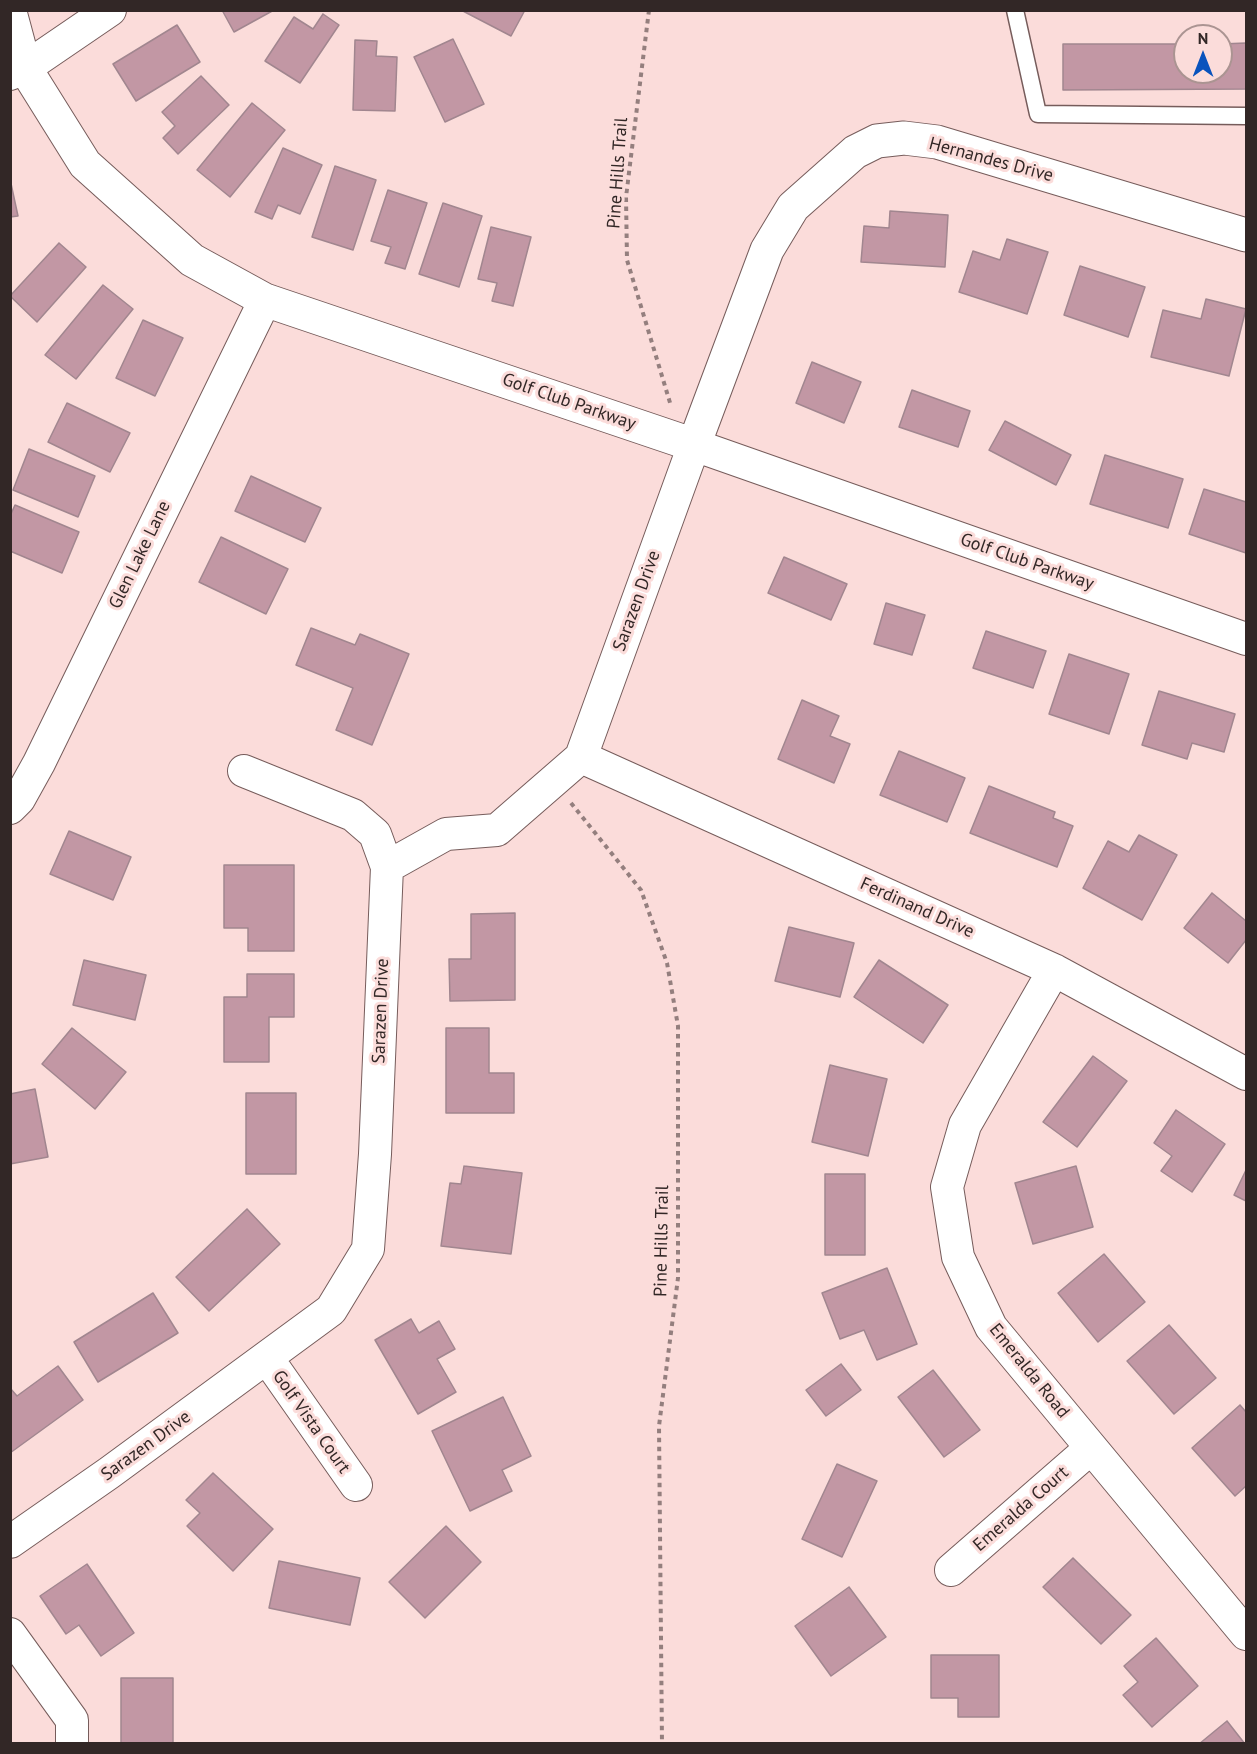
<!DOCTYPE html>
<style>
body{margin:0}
#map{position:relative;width:1257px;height:1754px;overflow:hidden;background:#fbdcda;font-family:"PT Sans",sans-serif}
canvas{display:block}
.frame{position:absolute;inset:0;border:12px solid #322726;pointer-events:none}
.north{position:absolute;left:1173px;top:24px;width:60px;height:60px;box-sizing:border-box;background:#fbdcda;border:2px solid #ab9492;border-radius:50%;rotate:0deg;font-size:16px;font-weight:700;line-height:24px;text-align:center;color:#322726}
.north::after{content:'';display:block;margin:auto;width:21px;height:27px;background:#0953bd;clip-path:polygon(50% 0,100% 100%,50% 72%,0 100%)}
</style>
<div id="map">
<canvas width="1257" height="1754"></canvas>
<div class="frame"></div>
<div class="north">N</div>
</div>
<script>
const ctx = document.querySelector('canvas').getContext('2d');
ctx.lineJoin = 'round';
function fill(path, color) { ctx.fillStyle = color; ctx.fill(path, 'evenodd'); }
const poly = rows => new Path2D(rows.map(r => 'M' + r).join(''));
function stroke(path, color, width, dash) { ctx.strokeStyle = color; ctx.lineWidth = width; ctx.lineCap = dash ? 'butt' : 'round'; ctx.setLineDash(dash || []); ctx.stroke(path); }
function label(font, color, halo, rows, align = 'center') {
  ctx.font = font + ' "PT Sans",sans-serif'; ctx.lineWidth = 6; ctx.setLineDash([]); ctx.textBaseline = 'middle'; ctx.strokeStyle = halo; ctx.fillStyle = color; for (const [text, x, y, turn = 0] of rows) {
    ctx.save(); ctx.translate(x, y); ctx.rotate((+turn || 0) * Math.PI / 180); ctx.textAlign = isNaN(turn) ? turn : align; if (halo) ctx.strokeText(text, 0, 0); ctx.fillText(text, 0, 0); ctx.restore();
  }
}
const building = poly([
 [222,10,274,10,234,32,222,10],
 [461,10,525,10,511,36,461,10],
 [323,14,339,25,300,83,265,61,294,17,313,29,323,14],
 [177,25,200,62,136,101,113,64,177,25],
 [453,39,484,104,445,122,414,57,453,39],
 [355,40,377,41,376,56,397,57,395,111,353,110,355,40],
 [1246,43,1246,89,1063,90,1063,44,1185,44,1185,72,1221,72,1221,44,1246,43],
 [201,76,229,105,178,154,163,138,175,126,162,112,201,76],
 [252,103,285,130,230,197,197,170,252,103],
 [283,148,322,165,300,214,278,205,272,219,255,212,283,148],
 [335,166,376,180,353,250,312,237,335,166],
 [10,179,18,216,10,217,10,179],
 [388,190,427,203,405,269,385,263,391,247,371,241,388,190],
 [443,203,482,216,459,287,419,274,443,203],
 [890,211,948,215,945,267,861,262,864,226,889,228,890,211],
 [491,227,531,237,513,306,492,301,497,283,478,279,491,227],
 [1007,239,1048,252,1027,314,959,292,973,251,1000,260,1007,239],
 [59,243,86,267,37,322,10,296,59,243],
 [1080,266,1145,287,1128,337,1064,315,1080,266],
 [103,285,133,309,76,379,45,355,103,285],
 [1206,299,1246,309,1229,376,1151,357,1163,310,1201,319,1206,299],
 [143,320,183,338,155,396,116,378,143,320],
 [812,362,861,382,844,423,796,403,812,362],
 [912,390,970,411,958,447,899,427,912,390],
 [67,403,130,433,110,472,48,442,67,403],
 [1005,421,1071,455,1056,485,989,450,1005,421],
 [29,449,95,476,78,517,13,490,29,449],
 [1105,455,1183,479,1168,528,1090,504,1105,455],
 [251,476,321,508,305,542,235,511,251,476],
 [1204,489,1246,502,1246,553,1189,534,1204,489],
 [15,505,79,532,62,573,10,551,10,516,15,505],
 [221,537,288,569,266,614,199,582,221,537],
 [784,557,847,584,831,620,768,593,784,557],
 [886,603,925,615,912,655,874,644,886,603],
 [311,628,355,645,360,634,409,654,372,745,336,730,353,688,296,665,311,628],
 [986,631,1046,651,1033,688,973,668,986,631],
 [1069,654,1129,674,1109,734,1049,714,1069,654],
 [1159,691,1235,714,1224,752,1192,743,1187,759,1142,745,1159,691],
 [802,700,839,716,830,736,850,744,834,783,778,759,802,700],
 [899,751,965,778,947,822,880,795,899,751],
 [989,786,1055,812,1053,818,1073,826,1057,867,970,833,989,786],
 [69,831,131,857,113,900,50,874,69,831],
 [1139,835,1177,855,1142,920,1083,888,1108,841,1129,852,1139,835],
 [224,865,294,865,294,951,248,951,248,928,224,928,224,865],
 [1212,893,1246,921,1246,940,1228,963,1184,928,1212,893],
 [515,913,515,1000,450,1001,449,959,471,959,471,914,515,913],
 [789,927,854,943,840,997,775,981,789,927],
 [84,960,146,975,135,1020,73,1005,84,960],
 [879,960,948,1005,923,1043,854,997,879,960],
 [247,974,294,974,294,1017,269,1017,269,1062,224,1062,224,997,247,997,247,974],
 [72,1028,126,1072,95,1109,42,1064,72,1028],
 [446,1028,489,1028,489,1073,514,1073,514,1113,446,1113,446,1028],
 [1093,1056,1127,1081,1077,1147,1043,1122,1093,1056],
 [830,1065,887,1079,868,1156,812,1142,830,1065],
 [35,1089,48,1157,10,1164,10,1094,35,1089],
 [246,1093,296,1093,296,1174,246,1174,246,1093],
 [1176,1110,1225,1144,1192,1192,1161,1171,1172,1156,1154,1143,1176,1110],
 [464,1166,522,1173,511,1254,441,1246,450,1183,461,1184,464,1166],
 [1076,1166,1093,1227,1033,1244,1015,1183,1076,1166],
 [1246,1170,1246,1201,1234,1195,1246,1170],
 [825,1174,865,1174,865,1255,825,1255,825,1174],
 [247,1209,280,1244,209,1311,176,1277,247,1209],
 [1104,1254,1145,1302,1098,1342,1058,1293,1104,1254],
 [887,1268,917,1344,877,1360,864,1330,840,1339,822,1293,887,1268],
 [153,1293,178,1333,98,1382,74,1342,153,1293],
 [411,1319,419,1333,439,1321,455,1349,437,1359,456,1392,418,1414,375,1340,411,1319],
 [1169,1325,1216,1378,1174,1414,1127,1361,1169,1325],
 [841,1364,861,1390,826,1416,806,1390,841,1364],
 [58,1366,83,1400,10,1453,10,1388,17,1396,58,1366],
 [933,1370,980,1430,944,1457,898,1397,933,1370],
 [503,1397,531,1456,502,1470,512,1491,470,1511,432,1431,503,1397],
 [1240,1405,1246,1412,1246,1486,1235,1496,1192,1448,1240,1405],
 [837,1464,877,1481,842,1557,802,1539,837,1464],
 [213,1473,273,1529,233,1571,187,1526,200,1513,186,1500,213,1473],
 [446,1526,481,1562,425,1618,389,1582,446,1526],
 [1073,1558,1131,1615,1101,1644,1043,1587,1073,1558],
 [279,1561,360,1578,350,1625,269,1608,279,1561],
 [87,1564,134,1633,101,1656,79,1625,66,1634,40,1596,87,1564],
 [849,1587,886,1637,831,1676,795,1626,849,1587],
 [1156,1638,1198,1686,1152,1727,1123,1695,1138,1682,1124,1666,1156,1638],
 [931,1655,999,1655,999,1717,958,1717,958,1698,931,1698,931,1655],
 [121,1678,173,1678,173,1744,121,1744,121,1678],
 [1227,1721,1245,1744,1199,1744,1227,1721]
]);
fill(building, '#c297a4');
stroke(building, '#a1868f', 1.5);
const service = poly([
 [1015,10,1038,114,1246,116]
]);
const minor = poly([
 [10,74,25,68,110,10],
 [581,757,1054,970,1246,1074],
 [244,771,353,815,375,834,387,867],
 [10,808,19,799,39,763,265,300],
 [1054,970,965,1125,947,1187,958,1257,991,1327,1246,1634],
 [267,1358,356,1485],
 [10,1542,109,1473,331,1310,368,1249,375,1154,387,867,446,834,497,830,581,757,694,445,1246,639],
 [951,1570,1091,1448],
 [10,1634,72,1720,72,1744]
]);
const tertiary = poly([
 [10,12,25,68,85,164,192,260,265,300,694,445,767,250,793,207,855,152,877,141,904,138,937,142,1246,235]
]);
stroke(service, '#765c5b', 19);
stroke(minor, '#765c5b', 34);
stroke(tertiary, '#765c5b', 35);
stroke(poly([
 [649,10,626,197,627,260,671,406],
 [571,803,641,890,667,963,678,1026,678,1278,659,1426,662,1744]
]), '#947f7e', 4, [4.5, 4.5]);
stroke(service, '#fff', 16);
stroke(minor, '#fff', 32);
stroke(tertiary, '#fff', 33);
label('18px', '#322726', '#fbdcda', [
 ["Hernandes Drive",991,160,15],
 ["Pine Hills Trail",618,173,-86],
 ["Golf Club Parkway",569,402,19],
 ["Glen Lake Lane",140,555,-64],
 ["Golf Club Parkway",1027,562,19],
 ["Sarazen Drive",637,601,-70],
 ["Ferdinand Drive",917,908,24],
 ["Sarazen Drive",381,1011,-88],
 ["Pine Hills Trail",662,1241,-89],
 ["Emeralda Road",1029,1371,51],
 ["Golf Vista Court",311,1422,55],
 ["Sarazen Drive",146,1446,-36],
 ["Emeralda Court",1021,1509,-41]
]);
</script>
